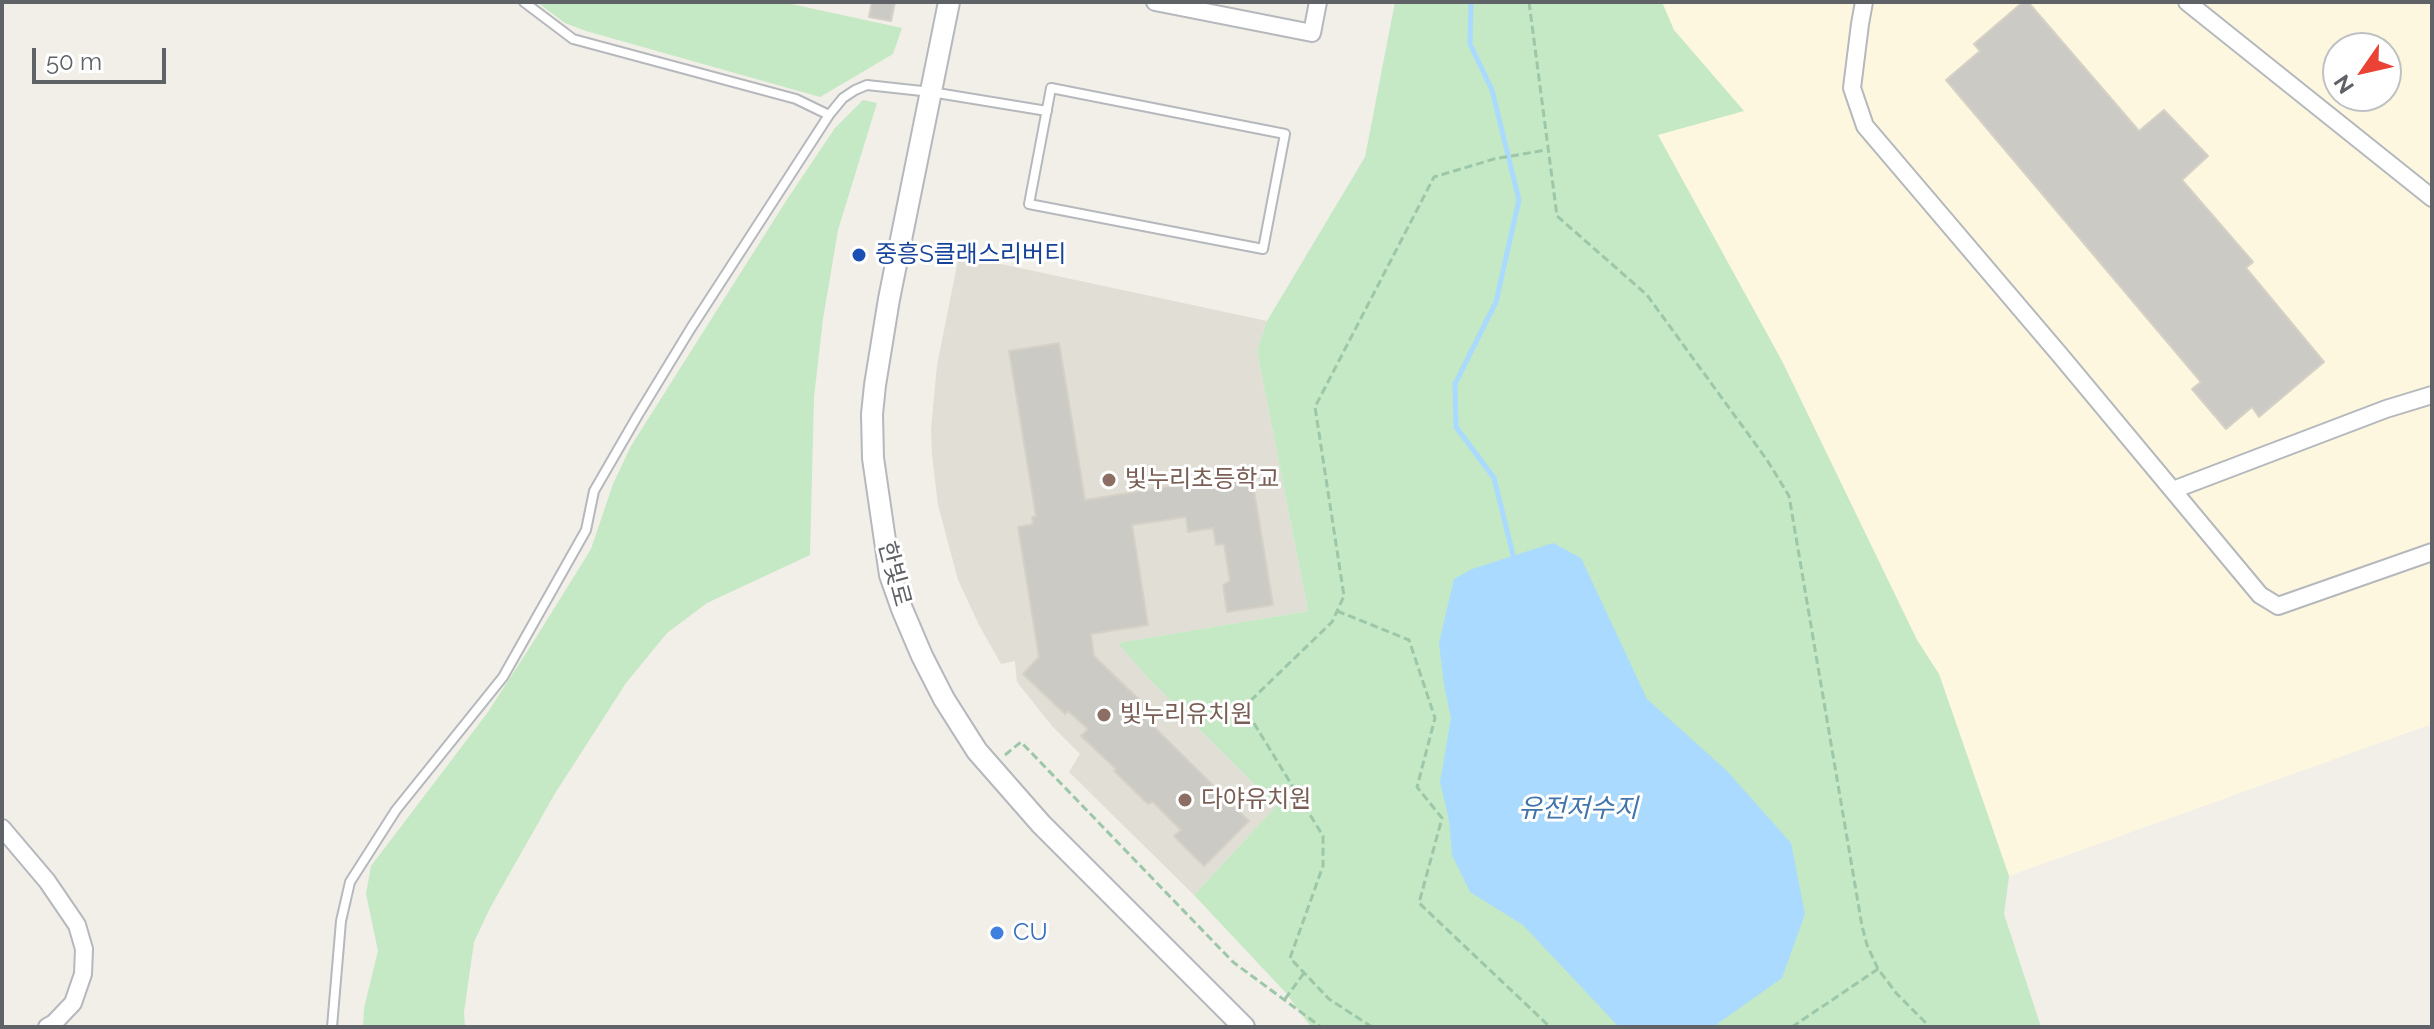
<!DOCTYPE html>
<meta charset="utf-8">
<style>
body{margin:0}
#map{position:relative;width:2434px;height:1029px;overflow:hidden;background:#f1efe8;font-family:Raleway,sans-serif}
canvas{display:block}
.frame{position:absolute;inset:0;border:4px solid #5f6368;pointer-events:none}
.north{position:absolute;left:2322px;top:32px;width:80px;height:80px;box-sizing:border-box;background:#fff;border:2px solid #bfc1c3;border-radius:50%;rotate:236deg;font-size:22px;font-weight:700;line-height:32px;text-align:center;color:#5f6368}
.north::after{content:'';display:block;margin:auto;width:28px;height:36px;background:#ea4335;clip-path:polygon(50% 0,100% 100%,50% 72%,0 100%)}
.scale{position:absolute;left:32px;top:48px;width:134px;height:36px;box-sizing:border-box;border:4px solid #5f6368;border-top:0;padding-left:10px;font-size:24px;line-height:28px;white-space:nowrap;color:#5f6368;-webkit-text-stroke:6px #fff;paint-order:stroke}
</style>
<div id="map">
<canvas width="2434" height="1029"></canvas>
<div class="frame"></div>
<div class="north">N</div>
<div class="scale">50 m</div>
</div>
<script>
const ctx = document.querySelector('canvas').getContext('2d');
ctx.lineJoin = 'round';
function fill(path, color) { ctx.fillStyle = color; ctx.fill(path, 'evenodd'); }
const poly = rows => new Path2D(rows.map(r => 'M' + r).join(''));
function stroke(path, color, width, dash) { ctx.strokeStyle = color; ctx.lineWidth = width; ctx.lineCap = dash ? 'butt' : 'round'; ctx.setLineDash(dash || []); ctx.stroke(path); }
function label(font, color, halo, rows, align = 'center') {
  ctx.font = font + ' Raleway,"Noto Sans KR",sans-serif'; ctx.lineWidth = 6; ctx.setLineDash([]); ctx.textBaseline = 'middle'; ctx.strokeStyle = halo; ctx.fillStyle = color; for (const [text, x, y, turn = 0] of rows) {
    ctx.save(); ctx.translate(x, y); ctx.rotate((+turn || 0) * Math.PI / 180); ctx.textAlign = isNaN(turn) ? turn : align; if (halo) ctx.strokeText(text, 0, 0); ctx.fillText(text, 0, 0); ctx.restore();
  }
}
fill(poly([
 [1584,2,2432,2,2432,724,2009,876,1939,674,1917,640,1782,361],
 [2338,48,2386,48,2386,96,2338,96]
]), '#fef7e0');
fill(poly([
 [959,255,1267,321,1257,351,1308,611,1119,643,1147,677,1276,806,1194,895,1069,772,1080,754,1052,726,1017,682,1015,661,1001,664,979,625,958,580,938,505,932,455,931,429,937,365]
]), '#e1ded6');
fill(poly([
 [537,2,782,2,902,28,893,54,820,97,586,31,565,23],
 [1395,2,1662,2,1674,30,1744,111,1658,135,1782,361,1917,640,1939,674,2009,876,2004,914,2041,1027,1311,1027,1286,993,1194,895,1276,806,1147,677,1118,643,1308,611,1257,351,1267,321,1365,157],
 [863,100,877,103,838,230,823,319,814,397,810,555,707,603,667,633,626,683,554,795,490,908,474,942,464,1012,465,1027,363,1027,364,1008,378,951,366,894,371,866,488,712,532,644,591,549,613,484,631,446,786,201,835,128]
]), '#c5e8c5');
fill(poly([
 [1553,543,1581,558,1647,699,1727,771,1791,843,1805,914,1782,978,1713,1027,1619,1027,1523,925,1470,892,1452,855,1449,820,1440,782,1451,718,1444,685,1439,643,1454,579,1472,569]
]), '#aadaff');
stroke(poly([
 [1471,2,1470,44,1492,90,1519,200,1496,302,1455,384,1456,427,1494,478,1513,555]
]), '#aadaff', 5);
const building = poly([
 [872,2,895,2,891,21,869,17,872,2],
 [2023,2,2028,2,2139,131,2164,110,2208,156,2182,180,2253,262,2246,268,2324,362,2259,417,2252,407,2226,429,2192,389,2201,382,1946,80,1980,51,1974,44,2023,2],
 [1059,343,1085,500,1251,473,1273,605,1227,612,1223,585,1230,581,1224,544,1216,545,1213,528,1188,532,1186,517,1132,525,1148,625,1091,634,1094,656,1148,708,1142,715,1249,821,1204,866,1174,836,1181,830,1153,802,1148,804,1114,771,1116,769,1081,736,1088,729,1068,711,1065,714,1023,674,1039,657,1018,527,1033,524,1032,517,1036,516,1009,351,1059,343]
]);
fill(building, '#cccac5');
stroke(building, '#d6d1c6', 2);
const service = poly([
 [524,2,573,39,796,99,829,115],
 [1051,88,1285,134,1263,249,1029,204,1051,88],
 [332,1027,341,921,350,882,396,810,503,677,586,530,594,491,638,415,691,328,829,115,843,98,855,90,867,85,931,92,1047,111]
]);
const minor = poly([
 [1155,2,1312,33,1318,2],
 [1864,2,1860,24,1852,88,1865,126,2060,355,2260,595,2278,606,2432,552],
 [2187,2,2432,198],
 [2173,490,2386,409,2432,395],
 [2,828,47,881,77,925,84,949,83,974,73,1003,54,1023,47,1027]
]);
const tertiary = poly([
 [949,2,889,299,875,385,872,414,873,458,890,575,902,609,922,656,944,699,977,751,1041,824,1244,1027]
]);
stroke(service, '#b5b8bc', 12);
stroke(minor, '#b5b8bc', 20);
stroke(tertiary, '#b5b8bc', 24);
stroke(poly([
 [1529,2,1557,216,1647,295,1767,460,1789,496,1862,926,1867,945,1878,969,1897,994,1930,1027],
 [1337,611,1409,640,1435,718,1417,787,1442,818,1419,903,1550,1027],
 [1005,755,1021,742,1233,962,1321,1027],
 [1285,999,1304,973],
 [1372,1027,1329,999,1290,958,1323,866,1323,836,1244,707,1332,622,1344,596,1315,407,1434,177,1494,159,1546,150],
 [1792,1027,1878,969]
]), '#9cc7a9', 3, [8, 4]);
stroke(service, '#fff', 8);
stroke(minor, '#fff', 16);
stroke(tertiary, '#fff', 20);
for (const [x, y, r, color] of [
 [859,255,8,"#1a4fb4"],
 [1109,480,8,"#8d6e63"],
 [1104,715,8,"#8d6e63"],
 [1185,800,8,"#8d6e63"],
 [997,933,8,"#3f7fe0"]
]) { const dot = new Path2D(); dot.arc(x, y, r, 0, 2 * Math.PI); ctx.fillStyle = color; ctx.fill(dot); stroke(dot, '#fff', 3); }
label('24px', '#164399', '#fff', [
 ["중흥S클래스리버티",875,255]
], 'left');
label('24px', '#785e54', '#fff', [
 ["빛누리초등학교",1125,480],
 ["빛누리유치원",1120,715],
 ["다야유치원",1201,800]
], 'left');
label('24px', '#5f6368', '#fff', [
 ["한빛로",894,574,75]
]);
label('24px', '#366cbe', '#fff', [
 ["CU",1013,933]
], 'left');
label('italic 26px', '#4174aa', '#fff', [
 ["유전저수지",1578,809]
]);
</script>
